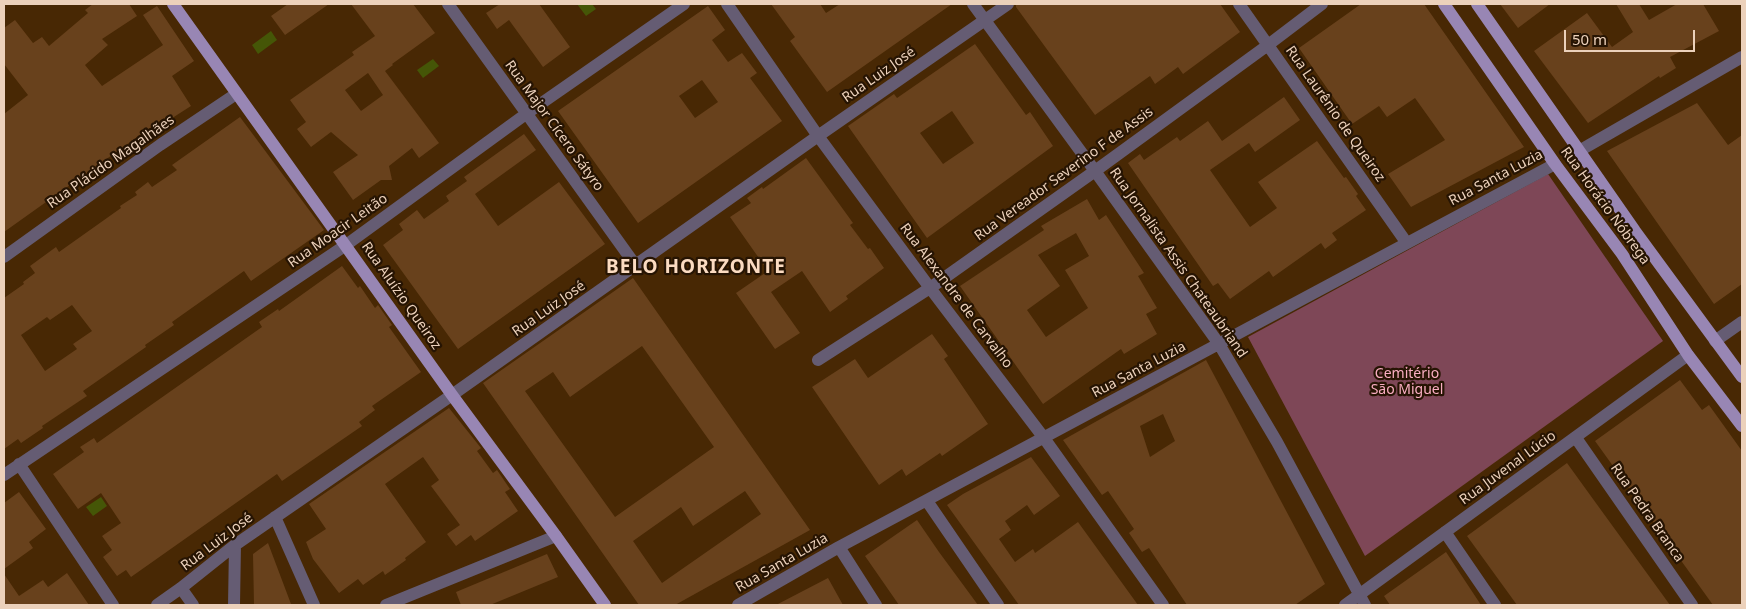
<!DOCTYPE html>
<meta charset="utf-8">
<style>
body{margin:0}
#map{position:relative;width:1746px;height:609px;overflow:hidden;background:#482804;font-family:"Noto Sans",sans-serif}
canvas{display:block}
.frame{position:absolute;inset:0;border:5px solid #ecd1bb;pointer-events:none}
.scale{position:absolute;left:1564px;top:30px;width:131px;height:22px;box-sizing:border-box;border:2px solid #ecd1bb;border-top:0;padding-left:6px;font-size:15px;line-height:18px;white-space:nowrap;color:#ecd1bb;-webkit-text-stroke:4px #261403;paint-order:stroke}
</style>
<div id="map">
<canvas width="1746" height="609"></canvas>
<div class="frame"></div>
<div class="scale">50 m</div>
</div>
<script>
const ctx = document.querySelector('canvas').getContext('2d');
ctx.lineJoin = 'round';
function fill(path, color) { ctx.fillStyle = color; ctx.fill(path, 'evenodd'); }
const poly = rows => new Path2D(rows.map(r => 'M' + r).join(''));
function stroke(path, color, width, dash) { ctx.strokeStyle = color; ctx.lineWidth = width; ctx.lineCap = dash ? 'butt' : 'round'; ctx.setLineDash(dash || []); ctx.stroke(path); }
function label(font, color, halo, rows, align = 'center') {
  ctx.font = font + ' "Noto Sans",sans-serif'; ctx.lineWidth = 4.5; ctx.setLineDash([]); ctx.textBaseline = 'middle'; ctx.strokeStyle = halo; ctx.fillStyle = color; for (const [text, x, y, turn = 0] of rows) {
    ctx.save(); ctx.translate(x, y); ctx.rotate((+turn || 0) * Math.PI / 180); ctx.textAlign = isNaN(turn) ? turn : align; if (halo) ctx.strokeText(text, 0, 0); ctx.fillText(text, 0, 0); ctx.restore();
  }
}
fill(poly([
 [1548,174,1663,341,1365,556,1248,337]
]), '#7e4757');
fill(poly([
 [577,4,592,4,596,9,586,16],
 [271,31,277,40,258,54,252,45],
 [433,59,439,66,423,78,417,70],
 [101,497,107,506,93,516,86,507]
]), '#455607');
fill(poly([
 [93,4,129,4,137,16,102,39,108,45,85,65,102,86,163,45,143,15,157,6,194,61,172,76,191,106,166,122,164,118,4,232,4,114,28,95,4,64,4,28,15,20,33,43,42,37,49,46,88,13,85,10],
 [288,4,329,4,285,35,271,16],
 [351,4,413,4,435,33,392,64,393,65,385,71,439,143,419,158,412,148,389,166,392,180,381,180,353,200,333,172,358,155,331,132,311,147,297,129,306,122,290,100,354,55,352,52,375,36],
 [368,73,383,95,361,111,345,90],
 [500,4,539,4,570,47,543,67,509,20,497,29,486,13],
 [771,4,820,4,826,13,840,4,952,4,827,92,790,41,795,37],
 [1016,4,1220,4,1240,32,1183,74,1178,67,1155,84,1150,76,1095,115,1016,7],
 [1361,4,1424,4,1524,147,1411,207,1388,174,1445,140,1415,98,1387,117,1379,106,1352,124,1299,48],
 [1500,4,1550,4,1518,28],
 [1616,4,1639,4,1649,20,1677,4,1703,4,1719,31,1670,57,1676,68,1660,78,1659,76,1588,123,1534,51,1587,13,1612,47,1633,32],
 [708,6,725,30,712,40,728,62,742,53,757,73,750,78,782,121,638,223,558,111],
 [702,80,718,102,695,118,679,96],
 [975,44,1026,115,1030,112,1053,146,927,238,848,126,894,94,897,98],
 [952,111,974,143,943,164,920,133],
 [1284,97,1300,120,1255,152,1249,143,1210,170,1250,227,1277,208,1258,182,1317,141,1344,178,1346,177,1358,194,1356,196,1366,210,1332,233,1337,240,1325,249,1321,243,1273,277,1269,271,1230,299,1218,283,1213,286,1128,163,1140,154,1144,160,1177,137,1180,141,1208,121,1222,141],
 [1697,103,1728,145,1742,135,1742,284,1714,304,1607,151],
 [240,117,324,230,251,281,244,271,172,322,174,325,145,345,146,347,83,391,87,396,42,426,43,428,21,443,18,439,4,449,4,298,24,284,23,282,35,273,30,266,56,247,59,252,121,208,120,206,137,195,135,192,148,182,152,187,177,170,172,165],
 [72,305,92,331,73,344,77,349,45,371,21,335,47,317,50,320],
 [524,134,536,150,475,194,498,226,559,182,605,244,458,349,383,245,403,230,399,224,417,210,424,219,449,201,446,196,467,181,464,177],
 [806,158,853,223,850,225,868,249,870,248,884,268,846,296,848,299,830,312,802,271,771,292,800,333,775,349,736,293,768,271,730,217,751,203,747,198,762,187,763,189],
 [1087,199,1099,220,1106,215,1144,273,1138,276,1157,308,1146,314,1157,334,1124,354,1121,349,1043,404,960,286,1044,230,1041,226],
 [1076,233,1089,256,1065,270,1088,308,1046,337,1027,310,1060,286,1038,255],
 [342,266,358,288,360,286,375,308,378,305,392,325,389,327,421,372,372,406,375,410,359,422,362,426,282,481,277,474,131,577,126,570,117,576,103,557,112,550,102,536,121,523,101,493,78,509,53,474,84,452,80,447,94,438,97,443,262,327,259,322,278,309,279,311],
 [633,278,810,530,675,605,639,605,483,383],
 [642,346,714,447,615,517,525,391,553,372,570,397],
 [745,491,761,514,662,583,633,541,681,507,693,526],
 [932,334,948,356,944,359,988,424,942,456,940,453,906,476,902,469,879,485,812,387,855,359,868,378],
 [1206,360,1325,584,1295,605,1187,605,1149,548,1142,552,1129,533,1134,529,1108,491,1102,495,1063,440],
 [1163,414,1175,441,1150,457,1140,426],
 [1680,380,1702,410,1709,405,1742,451,1742,605,1713,605,1595,441],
 [449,408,481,448,477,451,493,473,497,470,510,489,505,492,518,511,475,541,471,535,456,546,447,534,460,525,431,486,439,480,423,457,385,484,426,542,405,558,406,560,385,575,383,571,363,585,358,579,339,593,313,559,306,542,326,529,309,504],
 [1031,457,1060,496,1034,515,1027,505,1005,521,1011,530,999,539,1015,562,1033,549,1035,553,1078,522,1138,605,1019,605,947,505,963,494],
 [1567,463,1593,499,1670,605,1517,605,1467,536],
 [19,492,46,529,29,542,33,548,4,569,4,503],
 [917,520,939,552,978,605,899,605,865,556],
 [268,543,291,604,254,605,253,554],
 [1446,552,1481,605,1390,605,1384,596],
 [547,554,558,577,490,605,461,605,456,592],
 [67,573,89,605,4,605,4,574,19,596,43,580,48,587],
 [828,578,843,605,776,605]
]), '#68411c');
stroke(poly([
 [448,4,636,266],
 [727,4,818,136,930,288,1044,438,1163,605],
 [973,4,1095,171,1219,344,1277,442,1365,605],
 [1239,4,1406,242],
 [1579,151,1742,57],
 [4,257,160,145,236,94],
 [1715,341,1742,322],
 [818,360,930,288,1095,171,1268,45,1322,4],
 [1576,438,1692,605],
 [19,464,113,605],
 [4,475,346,245,526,114,684,4],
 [927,501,998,605],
 [275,517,314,605],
 [1445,532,1495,605],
 [839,547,876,605],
 [181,588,193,605],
 [157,605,181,588,235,545,452,395,818,136,1008,4],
 [234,605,235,545],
 [386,605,556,536],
 [738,605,839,547,1555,164],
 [1345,605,1688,355]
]), '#655c73', 12);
stroke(poly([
 [173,4,452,395,556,536,605,605],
 [1444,4,1555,164,1622,254,1688,355,1742,426],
 [1477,4,1635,231,1742,377]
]), '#9886b4', 12);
label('14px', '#ecd1bb', '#261403', [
 ["Rua Luiz José",879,75,-35],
 ["Rua Laurênio de Queiroz",1335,114,55],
 ["Rua Major Cícero Sátyro",554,126,54],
 ["Rua Plácido Magalhães",111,162,-35],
 ["Rua Vereador Severino F de Assis",1064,174,-36],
 ["Rua Santa Luzia",1496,178,-28],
 ["Rua Horácio Nóbrega",1605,206,54],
 ["Rua Moacir Leitão",338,231,-35],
 ["Rua Jornalista Assis Chateaubriand",1178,263,55],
 ["Rua Aluízio Queiroz",401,296,55],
 ["Rua Alexandre de Carvalho",956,296,53],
 ["Rua Luiz José",549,309,-35],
 ["Rua Santa Luzia",1139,370,-28],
 ["Rua Juvenal Lúcio",1508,468,-36],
 ["Rua Pedra Branca",1647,513,55],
 ["Rua Luiz José",217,542,-37],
 ["Rua Santa Luzia",782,563,-30]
]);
label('14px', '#faaec2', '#261403', [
 ["Cemitério",1407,374],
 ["São Miguel",1407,390]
]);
ctx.letterSpacing = '1px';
label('bold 19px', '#fbdbc1', '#261403', [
 ["BELO HORIZONTE",696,268]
]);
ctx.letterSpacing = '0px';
</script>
